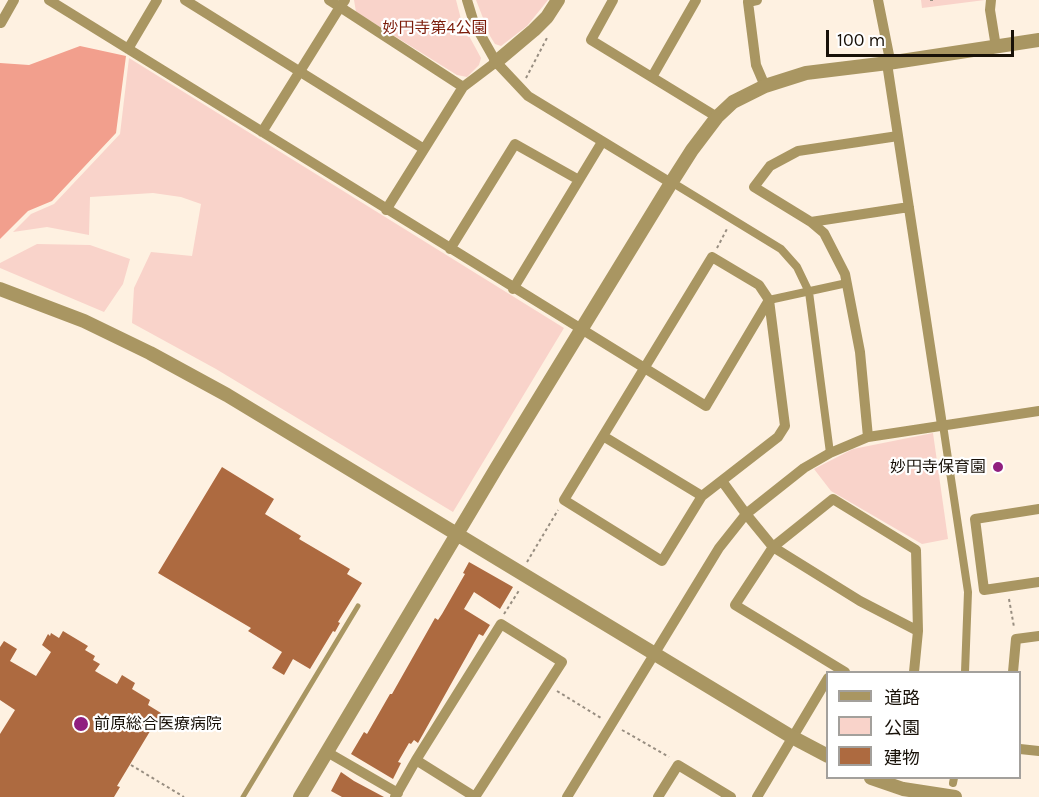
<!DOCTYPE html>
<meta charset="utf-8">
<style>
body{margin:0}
#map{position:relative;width:1039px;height:797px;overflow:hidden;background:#fef1e1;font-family:Karla,"Noto Sans JP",sans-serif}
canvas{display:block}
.legend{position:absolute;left:826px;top:671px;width:195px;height:108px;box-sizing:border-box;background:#fff;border:2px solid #a3a09c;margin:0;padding:8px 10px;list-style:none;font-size:18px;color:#181108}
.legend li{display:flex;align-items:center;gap:12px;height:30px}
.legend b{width:30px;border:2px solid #a3a09c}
.scale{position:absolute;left:826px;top:30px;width:188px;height:27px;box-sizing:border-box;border:3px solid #181108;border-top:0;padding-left:8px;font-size:18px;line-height:21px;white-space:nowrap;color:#181108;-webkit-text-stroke:4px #fff;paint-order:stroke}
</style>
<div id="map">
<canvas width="1039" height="797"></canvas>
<ul class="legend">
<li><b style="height:8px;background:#a99662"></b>道路</li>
<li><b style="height:16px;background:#f9d3ca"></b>公園</li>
<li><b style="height:16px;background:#ad6a40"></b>建物</li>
</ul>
<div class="scale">100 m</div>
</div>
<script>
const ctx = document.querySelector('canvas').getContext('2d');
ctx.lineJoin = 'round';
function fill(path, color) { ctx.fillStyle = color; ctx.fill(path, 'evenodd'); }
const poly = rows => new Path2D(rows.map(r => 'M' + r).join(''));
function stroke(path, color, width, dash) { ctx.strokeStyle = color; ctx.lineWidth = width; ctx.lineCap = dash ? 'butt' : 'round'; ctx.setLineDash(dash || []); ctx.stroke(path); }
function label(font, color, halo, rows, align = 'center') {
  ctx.font = font + ' Karla,"Noto Sans JP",sans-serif'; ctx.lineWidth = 4.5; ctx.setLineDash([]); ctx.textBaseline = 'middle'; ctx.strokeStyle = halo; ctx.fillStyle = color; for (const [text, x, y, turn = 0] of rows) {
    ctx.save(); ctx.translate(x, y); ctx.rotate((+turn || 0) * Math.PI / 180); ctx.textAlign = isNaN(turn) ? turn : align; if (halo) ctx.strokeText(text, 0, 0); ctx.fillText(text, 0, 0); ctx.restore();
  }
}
fill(poly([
 [354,0,456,0,462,23,481,58,479,65,467,77,457,75,356,12],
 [476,0,548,0,527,26,501,46,495,44,490,36],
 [921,0,985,0,922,8],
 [129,58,564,328,453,512,216,369,132,323,134,288,151,252,192,256,201,204,181,197,153,193,90,197,89,235,47,227,13,232,31,214,54,204,120,134],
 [37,244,90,245,130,259,123,284,104,312,0,268,0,263],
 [933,433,948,539,922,544,831,491,814,469,853,449]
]), '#f9d3ca');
fill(poly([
 [80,46,126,56,116,133,52,201,28,211,0,239,0,63,29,65]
]), '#f29f8d');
fill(poly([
 [222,467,274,499,265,514,301,536,299,539,350,569,347,574,362,583,338,622,340,623,335,632,333,631,310,669,293,659,284,675,272,668,282,652,248,631,251,628,158,573],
 [469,562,513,587,500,609,474,592,464,609,490,625,483,636,479,634,418,743,414,740,411,744,409,743,398,762,401,763,393,779,351,754,364,732,367,734,390,694,392,694,435,618,438,620,442,614,465,574,463,573],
 [63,631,88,646,85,650,95,656,93,660,100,664,95,671,117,684,122,675,135,683,132,689,150,700,148,705,161,713,117,786,120,787,114,797,0,797,0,734,15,710,0,700,0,647,4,641,17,649,10,661,36,676,51,652,42,645,48,634,50,636,51,633,59,638],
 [341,772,354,781,384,797,342,797,331,791]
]), '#ad6a40');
stroke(poly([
 [930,0,935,0],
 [526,78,548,36],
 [717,248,728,227],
 [527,562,558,510],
 [1009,599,1014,627],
 [504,614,520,589],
 [557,691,601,718],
 [622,730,669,757],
 [131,765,184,797]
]), '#988e81', 2, [3, 3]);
stroke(poly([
 [243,797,358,606]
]), '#a99662', 5);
stroke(poly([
 [678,186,781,249,797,267,809,292,830,453],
 [769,300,847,283],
 [943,425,968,592,965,672],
 [953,783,954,778]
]), '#a99662', 8);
stroke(poly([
 [49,0,706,406,769,300],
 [185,0,424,149],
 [329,0,340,7,345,0],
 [467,0,474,23,496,62,528,96,671,183],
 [613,0,591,40,717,117],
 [757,0,748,2,756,65,765,86],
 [878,0,889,55,888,70,942,425],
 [991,0,990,10,996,47],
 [1,23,14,0],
 [128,49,157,0],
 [652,77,696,0],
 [262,132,340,7,463,87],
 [386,210,463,87,496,62],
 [811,222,909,207],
 [450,249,515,144,579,180],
 [712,257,759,285,769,300,785,426,778,437,702,496,662,561,564,500,712,257],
 [513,289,602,142],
 [603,436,702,496],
 [868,437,860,352,845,274,824,233,811,222,754,187,770,166,798,151,898,136],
 [722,481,746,514,773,547,860,601,918,631],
 [1039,509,975,519,984,590,1039,582],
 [845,672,735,605,773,547,833,499,916,550,918,631,914,672],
 [1013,672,1016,639,1039,636],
 [1020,749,1039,751],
 [327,752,398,793],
 [416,760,475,797],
 [395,797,416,760,501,624,562,662,475,797],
 [567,797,719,548,746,514,804,468,830,453,868,437,1039,411],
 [658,797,678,765,731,797],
 [757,797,828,678]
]), '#a99662', 10);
stroke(poly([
 [496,62,534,30,547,17,558,0],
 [0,289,84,321,150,353,227,395,792,737,828,756],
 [871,778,903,789,955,797],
 [300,797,497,467,671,183,692,150,717,117,733,102,765,86,806,73,888,63,1039,40]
]), '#a99662', 14);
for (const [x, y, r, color] of [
 [998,467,6,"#901f7f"],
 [81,724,8,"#901f7f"]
]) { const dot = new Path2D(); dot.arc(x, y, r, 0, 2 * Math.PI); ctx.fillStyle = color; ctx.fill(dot); stroke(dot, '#fff', 2); }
label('16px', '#7c1c0a', '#fff', [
 ["妙円寺第4公園",435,28]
]);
label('16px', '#181108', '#fff', [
 ["妙円寺保育園",986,467],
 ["前原総合医療病院",94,724,"left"]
], 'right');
</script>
